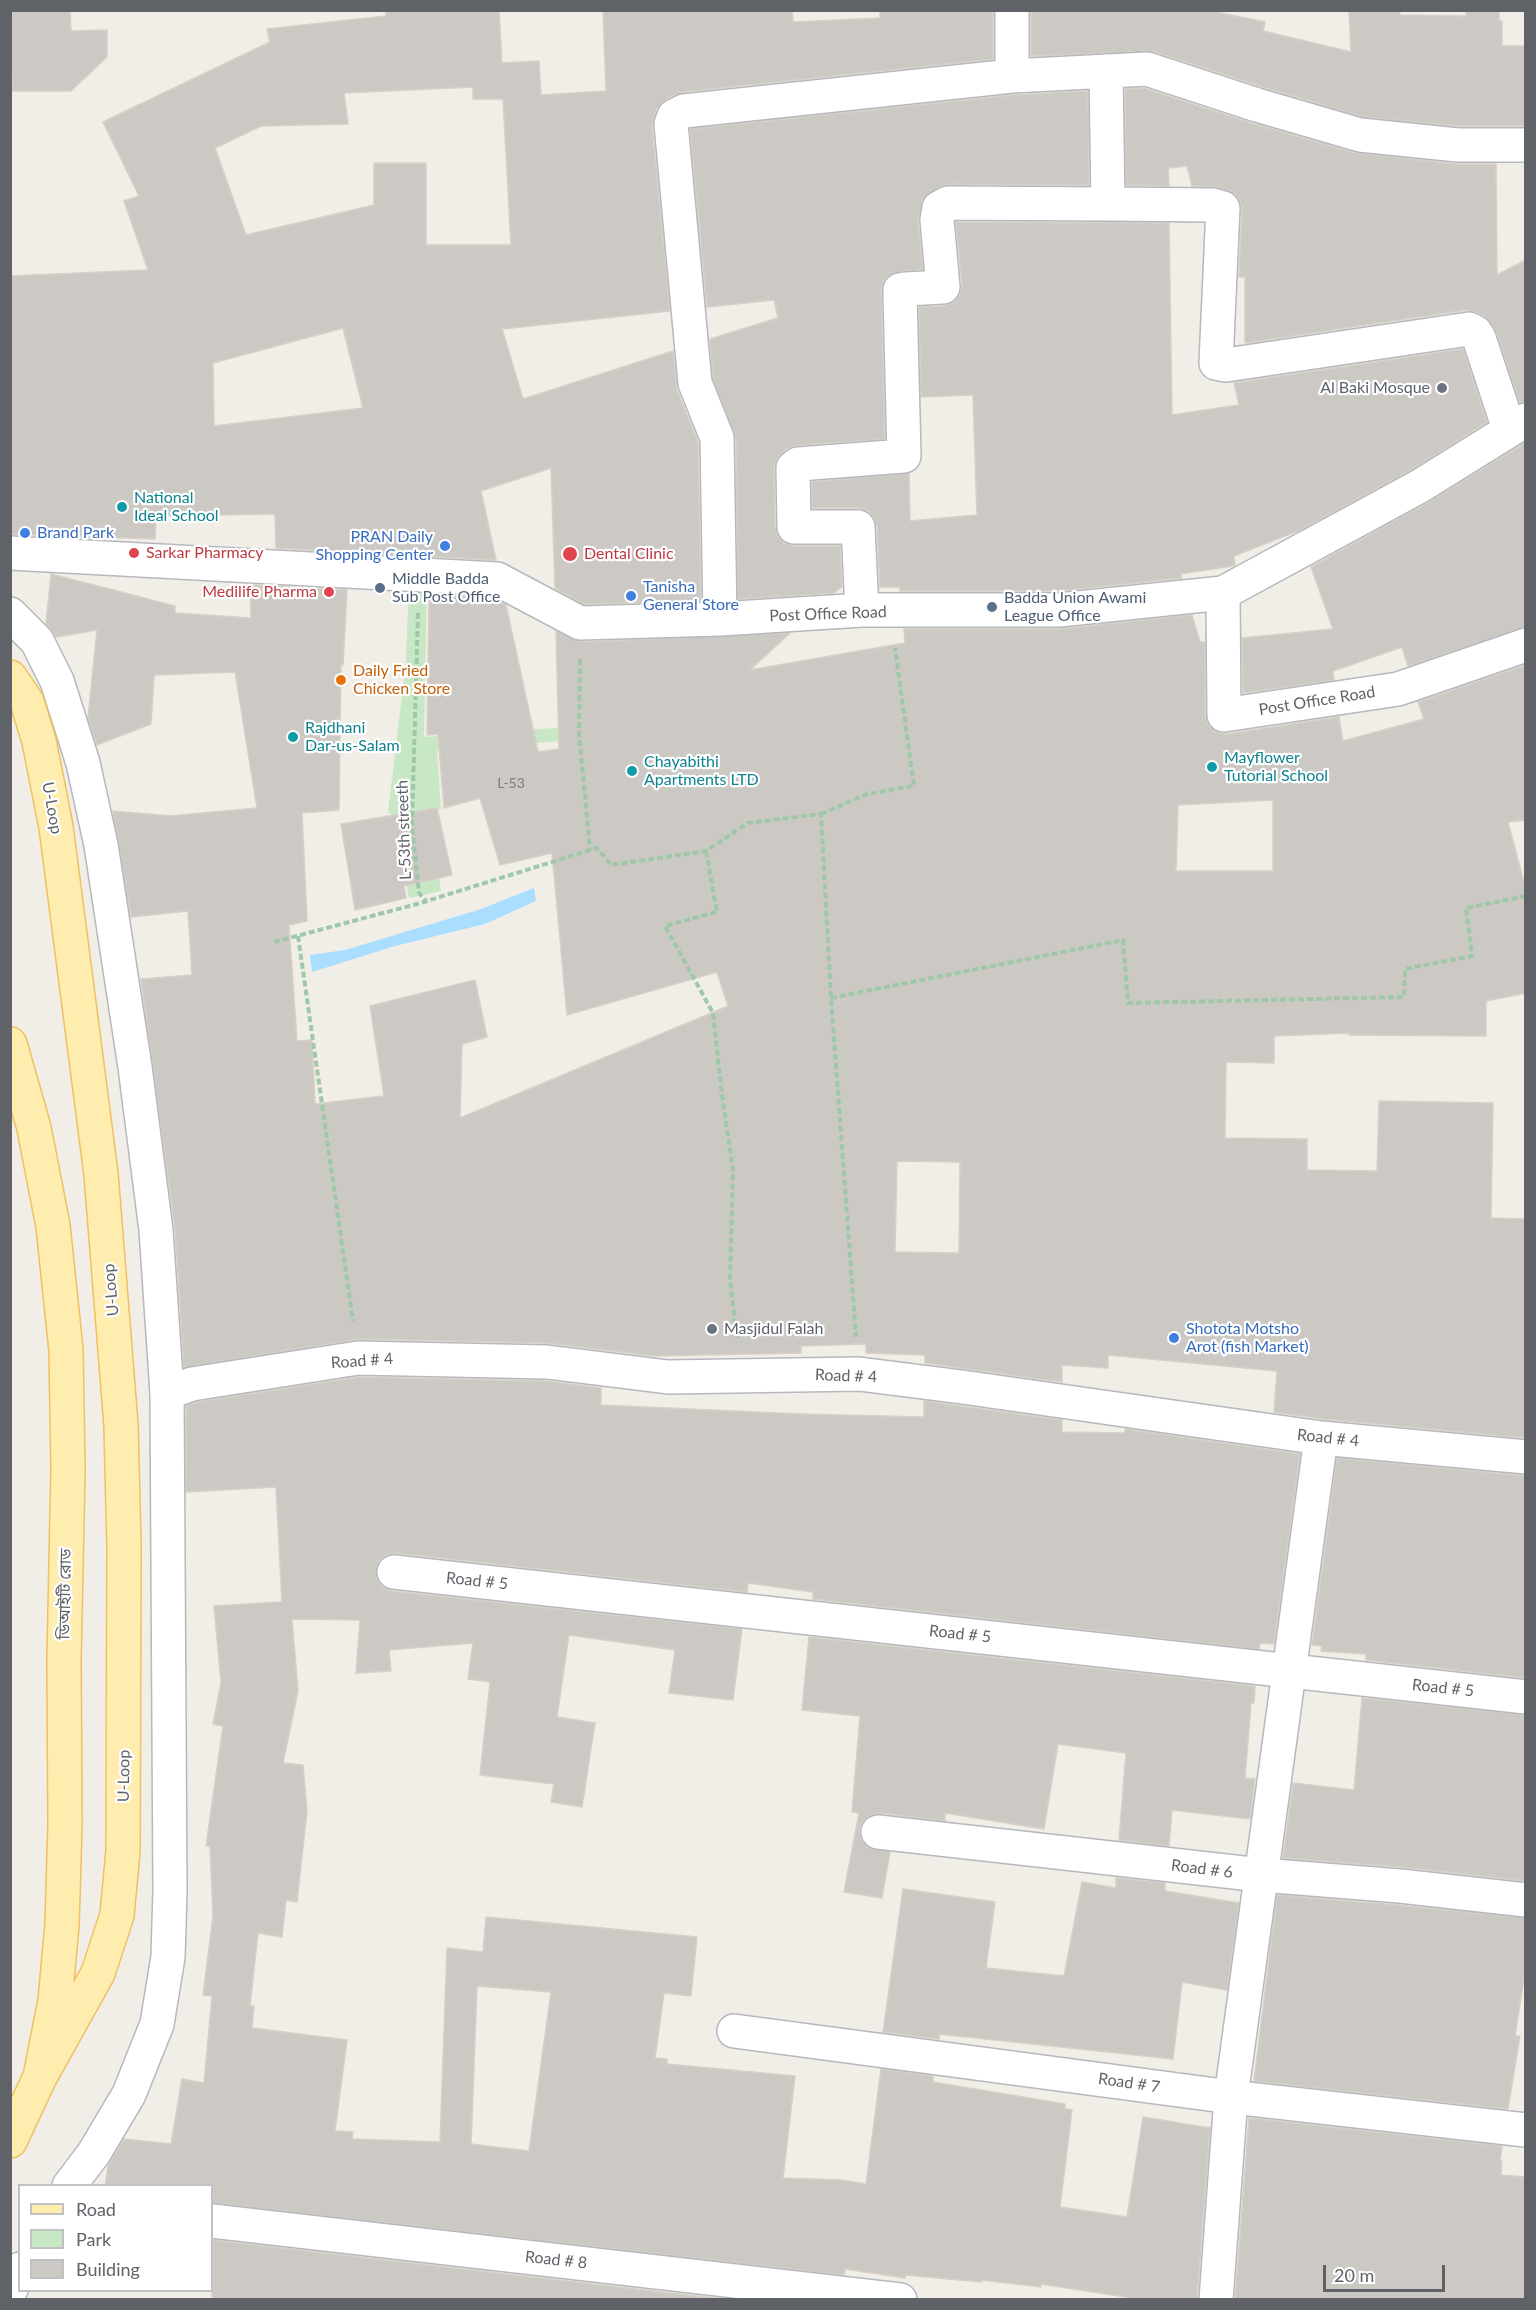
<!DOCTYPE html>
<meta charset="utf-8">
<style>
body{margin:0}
#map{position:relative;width:1536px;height:2310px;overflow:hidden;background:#f1eee8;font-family:Lato,sans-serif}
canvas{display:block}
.frame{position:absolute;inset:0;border:12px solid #5f6368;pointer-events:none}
.legend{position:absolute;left:18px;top:2184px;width:195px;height:108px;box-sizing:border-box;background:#fff;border:2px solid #bfc1c3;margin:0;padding:8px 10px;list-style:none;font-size:18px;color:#5f6368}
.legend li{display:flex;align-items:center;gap:12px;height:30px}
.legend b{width:30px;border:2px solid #bfc1c3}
.scale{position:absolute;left:1323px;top:2265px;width:122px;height:27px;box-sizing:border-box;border:3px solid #5f6368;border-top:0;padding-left:8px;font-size:18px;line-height:21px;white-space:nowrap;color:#5f6368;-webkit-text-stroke:4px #fff;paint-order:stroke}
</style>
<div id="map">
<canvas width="1536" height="2310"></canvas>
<div class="frame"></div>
<ul class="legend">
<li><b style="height:8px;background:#feedaf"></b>Road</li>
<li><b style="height:16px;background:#c7e7c5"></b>Park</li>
<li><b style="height:16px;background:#ccc9c5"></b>Building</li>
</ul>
<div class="scale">20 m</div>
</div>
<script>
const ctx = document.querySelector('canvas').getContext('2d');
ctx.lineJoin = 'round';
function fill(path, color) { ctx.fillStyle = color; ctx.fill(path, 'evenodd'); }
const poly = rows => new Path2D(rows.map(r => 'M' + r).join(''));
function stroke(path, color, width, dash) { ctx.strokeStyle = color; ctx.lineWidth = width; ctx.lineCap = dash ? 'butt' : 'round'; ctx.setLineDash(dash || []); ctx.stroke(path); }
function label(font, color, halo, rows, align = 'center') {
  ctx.font = font + ' Lato,"Noto Sans Bengali",sans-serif'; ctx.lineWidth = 4.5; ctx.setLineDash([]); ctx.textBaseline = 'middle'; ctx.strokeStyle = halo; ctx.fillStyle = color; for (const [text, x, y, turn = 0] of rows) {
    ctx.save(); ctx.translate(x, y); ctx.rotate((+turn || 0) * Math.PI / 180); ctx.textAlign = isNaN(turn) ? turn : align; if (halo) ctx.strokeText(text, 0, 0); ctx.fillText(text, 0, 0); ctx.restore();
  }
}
fill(poly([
 [409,580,427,581,424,737,570,727,573,740,437,751,441,809,429,810,441,891,409,898,394,816,388,812,406,661]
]), '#c7e7c5');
fill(poly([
 [534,888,536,901,485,924,395,946,312,972,310,955,345,950,481,909]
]), '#aadefe');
const building = poly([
 [11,10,70,10,71,31,107,30,107,57,71,91,12,91,11,10],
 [386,10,499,10,502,63,539,61,541,95,606,91,603,10,792,10,793,22,880,18,880,10,993,10,993,59,682,92,666,99,656,109,652,126,670,311,502,329,523,399,673,351,677,390,698,442,701,601,584,604,555,588,551,468,481,491,496,560,276,548,275,514,156,516,155,539,10,534,10,276,148,270,124,201,139,196,103,122,270,42,267,29,386,16,386,10],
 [473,87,473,99,503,99,511,245,426,245,426,163,374,163,374,205,246,235,215,148,261,126,348,124,344,93,473,87],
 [343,328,363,408,214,426,213,363,343,328],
 [1031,10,1206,10,1265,22,1263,31,1351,52,1349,10,1400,10,1400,15,1466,16,1466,10,1499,10,1499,21,1502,21,1502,46,1526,46,1525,126,1459,126,1364,117,1263,87,1152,51,1031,56,1031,10],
 [1144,88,1251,123,1355,153,1456,164,1496,164,1497,275,1526,260,1526,401,1520,403,1495,328,1484,316,1477,312,1466,310,1245,343,1245,277,1239,277,1242,209,1240,201,1236,194,1218,187,1192,186,1187,166,1168,168,1169,186,1126,185,1125,89,1144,88],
 [1088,91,1089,185,948,184,939,187,923,198,918,221,923,269,901,271,889,275,883,281,881,289,885,439,797,445,786,449,776,460,774,468,775,527,778,536,784,543,793,546,840,546,842,587,834,593,738,599,736,438,713,379,710,339,778,318,774,300,707,307,690,129,1013,95,1088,91],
 [956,222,1169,223,1172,415,1239,405,1234,383,1463,349,1487,422,1411,470,1298,531,1234,556,1235,565,1233,566,1180,574,1182,578,1058,591,900,591,900,587,880,587,877,526,874,517,868,511,859,508,812,508,812,482,909,473,910,521,977,515,973,395,921,397,919,307,945,306,954,302,960,295,962,285,956,222],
 [1526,442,1526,627,1408,666,1402,647,1333,671,1334,680,1243,693,1242,638,1333,629,1311,567,1429,502,1526,442],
 [51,574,175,606,175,613,251,618,250,585,347,590,343,665,341,664,339,810,302,813,307,921,289,925,297,1041,312,1040,315,1104,384,1096,370,1006,475,980,487,1037,462,1044,460,1118,728,1006,717,972,567,1015,552,853,500,865,480,798,444,808,438,734,427,735,429,594,492,598,506,605,538,752,559,749,556,631,581,642,790,633,750,670,905,643,904,629,1059,629,1192,615,1200,642,1205,642,1205,716,1208,725,1216,732,1227,734,1339,717,1343,741,1424,719,1418,702,1526,665,1526,820,1508,822,1526,890,1526,993,1486,1001,1486,1036,1349,1035,1349,1033,1274,1036,1274,1063,1226,1062,1225,1138,1307,1139,1307,1170,1377,1171,1379,1101,1493,1103,1491,1218,1526,1219,1526,1438,1323,1419,1274,1412,1277,1371,1108,1355,1108,1368,1062,1365,1062,1382,925,1363,925,1355,866,1353,866,1344,801,1346,801,1353,654,1356,547,1343,358,1339,184,1367,175,1228,141,979,192,975,188,911,131,917,113,811,170,816,257,808,235,672,154,675,151,724,97,745,88,718,97,630,56,637,46,623,51,574],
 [1273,800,1273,871,1176,871,1178,805,1273,800],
 [897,1161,960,1162,959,1253,895,1252,897,1161],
 [437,808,452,875,404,886,406,898,355,910,341,824,437,808],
 [359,1377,546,1381,601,1388,601,1405,801,1414,924,1417,924,1401,1062,1420,1062,1432,1125,1433,1125,1429,1300,1454,1274,1644,1260,1643,1259,1649,813,1599,813,1592,748,1583,747,1592,396,1553,387,1555,379,1560,376,1569,377,1579,382,1587,392,1591,742,1629,733,1700,669,1693,675,1650,569,1635,557,1717,595,1723,582,1807,551,1802,554,1784,480,1775,490,1682,468,1679,473,1643,389,1650,391,1671,356,1673,360,1620,292,1619,298,1691,283,1763,303,1765,307,1811,297,1902,286,1900,282,1937,258,1933,250,2006,254,2006,252,2028,347,2040,335,2131,353,2132,352,2139,440,2142,447,1948,483,1952,486,1917,697,1937,691,1996,664,1993,655,2058,667,2059,667,2064,795,2076,783,2178,841,2180,866,2184,881,2069,933,2076,933,2082,1065,2104,1065,2109,1072,2110,1060,2207,1127,2217,1143,2117,1210,2128,1197,2300,1126,2300,1126,2297,1041,2284,1041,2287,981,2280,981,2282,905,2275,905,2278,845,2269,844,2275,212,2203,212,2186,105,2186,108,2166,124,2139,171,2144,182,2079,204,2083,212,1996,203,1995,213,1916,210,1846,206,1846,223,1726,213,1724,221,1683,214,1606,282,1602,276,1487,186,1492,186,1406,197,1402,359,1377],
 [477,1986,551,1992,529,2151,471,2144,477,1986],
 [1337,1458,1526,1476,1526,1678,1366,1660,1366,1654,1321,1651,1322,1646,1312,1645,1337,1458],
 [809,1637,1255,1686,1254,1703,1251,1703,1245,1778,1255,1779,1250,1819,1172,1810,1169,1846,1119,1840,1126,1753,1058,1744,1044,1829,945,1813,945,1821,880,1813,871,1815,863,1821,859,1830,861,1840,867,1847,890,1852,882,1898,844,1892,859,1813,852,1812,860,1716,802,1710,809,1637],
 [1362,1698,1526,1715,1526,1881,1402,1867,1283,1858,1293,1783,1354,1790,1362,1698],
 [1116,1878,1165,1883,1165,1891,1239,1903,1227,1990,1182,1982,1173,2059,939,2034,939,2039,883,2032,903,1889,995,1902,986,1968,1064,1976,1082,1882,1116,1888,1116,1878],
 [1277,1895,1398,1905,1526,1918,1526,1966,1515,2036,1520,2036,1508,2109,1254,2081,1277,1895],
 [1249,2118,1502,2146,1500,2161,1502,2161,1501,2175,1526,2177,1526,2300,1235,2300,1249,2118],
 [212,2240,731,2300,212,2300,212,2240]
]);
fill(building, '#ccc9c5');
stroke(building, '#d6d0c6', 1.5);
const minor = poly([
 [1012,10,1012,76,1147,69,1257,105,1360,135,1458,145,1526,145],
 [1108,204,1213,205,1223,208,1216,363,1226,365,1469,329,1475,332,1479,338,1509,429],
 [10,553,497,579,580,623,720,619,862,610,1059,610,1223,593,1224,715,1398,689,1526,645],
 [1223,593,1420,486,1526,420],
 [862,610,858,527,794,527,793,468,798,464,904,456,900,294,900,290,905,289,943,287,937,220,939,208,948,203,1108,204,1106,71],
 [720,619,717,438,695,383,671,124,674,116,684,111,1012,76],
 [167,1393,192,1384,358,1358,547,1362,668,1377,859,1374,962,1387,1321,1438,1526,1457],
 [394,1572,1526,1697],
 [878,1832,1261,1875,1400,1886,1526,1900],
 [734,2031,1231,2097,1526,2130],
 [212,2221,900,2300],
 [1216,2300,1231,2097,1321,1438]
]);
const tertiary = poly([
 [10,614,37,641,57,681,83,763,101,845,135,1067,156,1230,167,1393,170,1891,168,1957,157,2024,129,2094,94,2153,69,2186],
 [10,2291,20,2269]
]);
const primary = poly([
 [10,677,27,702,39,741,56,827,101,1174,121,1425,124,1546,123,1851,117,1915,98,1973,40,2077],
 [10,1044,34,1128,53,1226,66,1350,68,1469,64,1661,65,1824,62,1925,55,2001,40,2077,10,2141]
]);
stroke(minor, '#b5b8bc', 36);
stroke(tertiary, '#b5b8bc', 36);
stroke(primary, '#f0c061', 36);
stroke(poly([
 [418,613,412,824,419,893,426,901],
 [580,659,579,734,590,849],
 [821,814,867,794,914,786,895,648],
 [706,851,717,912,665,926,713,1013,722,1095,733,1169,730,1279,737,1338],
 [298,936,353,1321],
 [274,942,417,904,597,848,611,865,706,851,748,823,821,814,831,998,856,1337],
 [831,998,1123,940,1128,1003,1404,997,1405,969,1472,956,1466,908,1526,896]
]), '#9ec8a8', 4, [6, 3]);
stroke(minor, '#fff', 33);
stroke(tertiary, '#fff', 33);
stroke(primary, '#feedaf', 33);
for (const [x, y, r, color] of [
 [1442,388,6,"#6b7280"],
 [122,507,6,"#0f9aa8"],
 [25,533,6,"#3f7fe0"],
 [445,546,6,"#3f7fe0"],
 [134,553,6,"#e0444e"],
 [570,554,8,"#e0444e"],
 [380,588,6,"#5c6f8a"],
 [329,592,6,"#e0444e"],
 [631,596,6,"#3f7fe0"],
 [992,607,6,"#5c6f8a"],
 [341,680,6,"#e8710a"],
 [293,737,6,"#0f9aa8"],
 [1212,767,6,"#0f9aa8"],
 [632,771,6,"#0f9aa8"],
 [712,1329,6,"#6b7280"],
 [1174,1338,6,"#3f7fe0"]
]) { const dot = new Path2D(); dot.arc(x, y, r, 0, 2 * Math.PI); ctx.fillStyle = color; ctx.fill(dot); stroke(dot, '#fff', 2); }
label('14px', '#7a7c7f', null, [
 ["L-53",511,783]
]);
label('16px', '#5b616d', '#fff', [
 ["Al Baki Mosque",1430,388],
 ["Masjidul Falah",724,1329,"left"]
], 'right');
label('16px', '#0d838f', '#fff', [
 ["National",134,498],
 ["Ideal School",134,516],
 ["Rajdhani",305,728],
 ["Dar-us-Salam",305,746],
 ["Mayflower",1224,758],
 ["Tutorial School",1224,776],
 ["Chayabithi",644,762],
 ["Apartments LTD",644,780]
], 'left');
label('16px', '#366cbe', '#fff', [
 ["Brand Park",37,533],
 ["PRAN Daily",433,537,"right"],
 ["Shopping Center",433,555,"right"],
 ["Tanisha",643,587],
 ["General Store",643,605],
 ["Shotota Motsho",1186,1329],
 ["Arot (fish Market)",1186,1347]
], 'left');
label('16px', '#be3a42', '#fff', [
 ["Sarkar Pharmacy",146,553],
 ["Dental Clinic",584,554],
 ["Medilife Pharma",317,592,"right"]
], 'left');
label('16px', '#4e5e75', '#fff', [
 ["Middle Badda",392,579],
 ["Sub Post Office",392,597],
 ["Badda Union Awami",1004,598],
 ["League Office",1004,616]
], 'left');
label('16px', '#5f6368', '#fff', [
 ["Post Office Road",828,614,-2],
 ["Post Office Road",1317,701,-9],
 ["U-Loop",52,808,80],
 ["L-53th streeth",404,830,-92],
 ["U-Loop",111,1290,-95],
 ["Road # 4",362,1361,-4],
 ["Road # 4",846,1376,2],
 ["Road # 4",1328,1438,6],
 ["Road # 5",477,1581,6],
 ["ডিআইটি রোড",65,1594,-89],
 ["Road # 5",960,1634,6],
 ["Road # 5",1443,1688,6],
 ["U-Loop",124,1776,-89],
 ["Road # 6",1202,1869,7],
 ["Road # 7",1129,2083,8],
 ["Road # 8",556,2260,6]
]);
label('16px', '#c56008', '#fff', [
 ["Daily Fried",353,671],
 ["Chicken Store",353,689]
], 'left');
</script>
